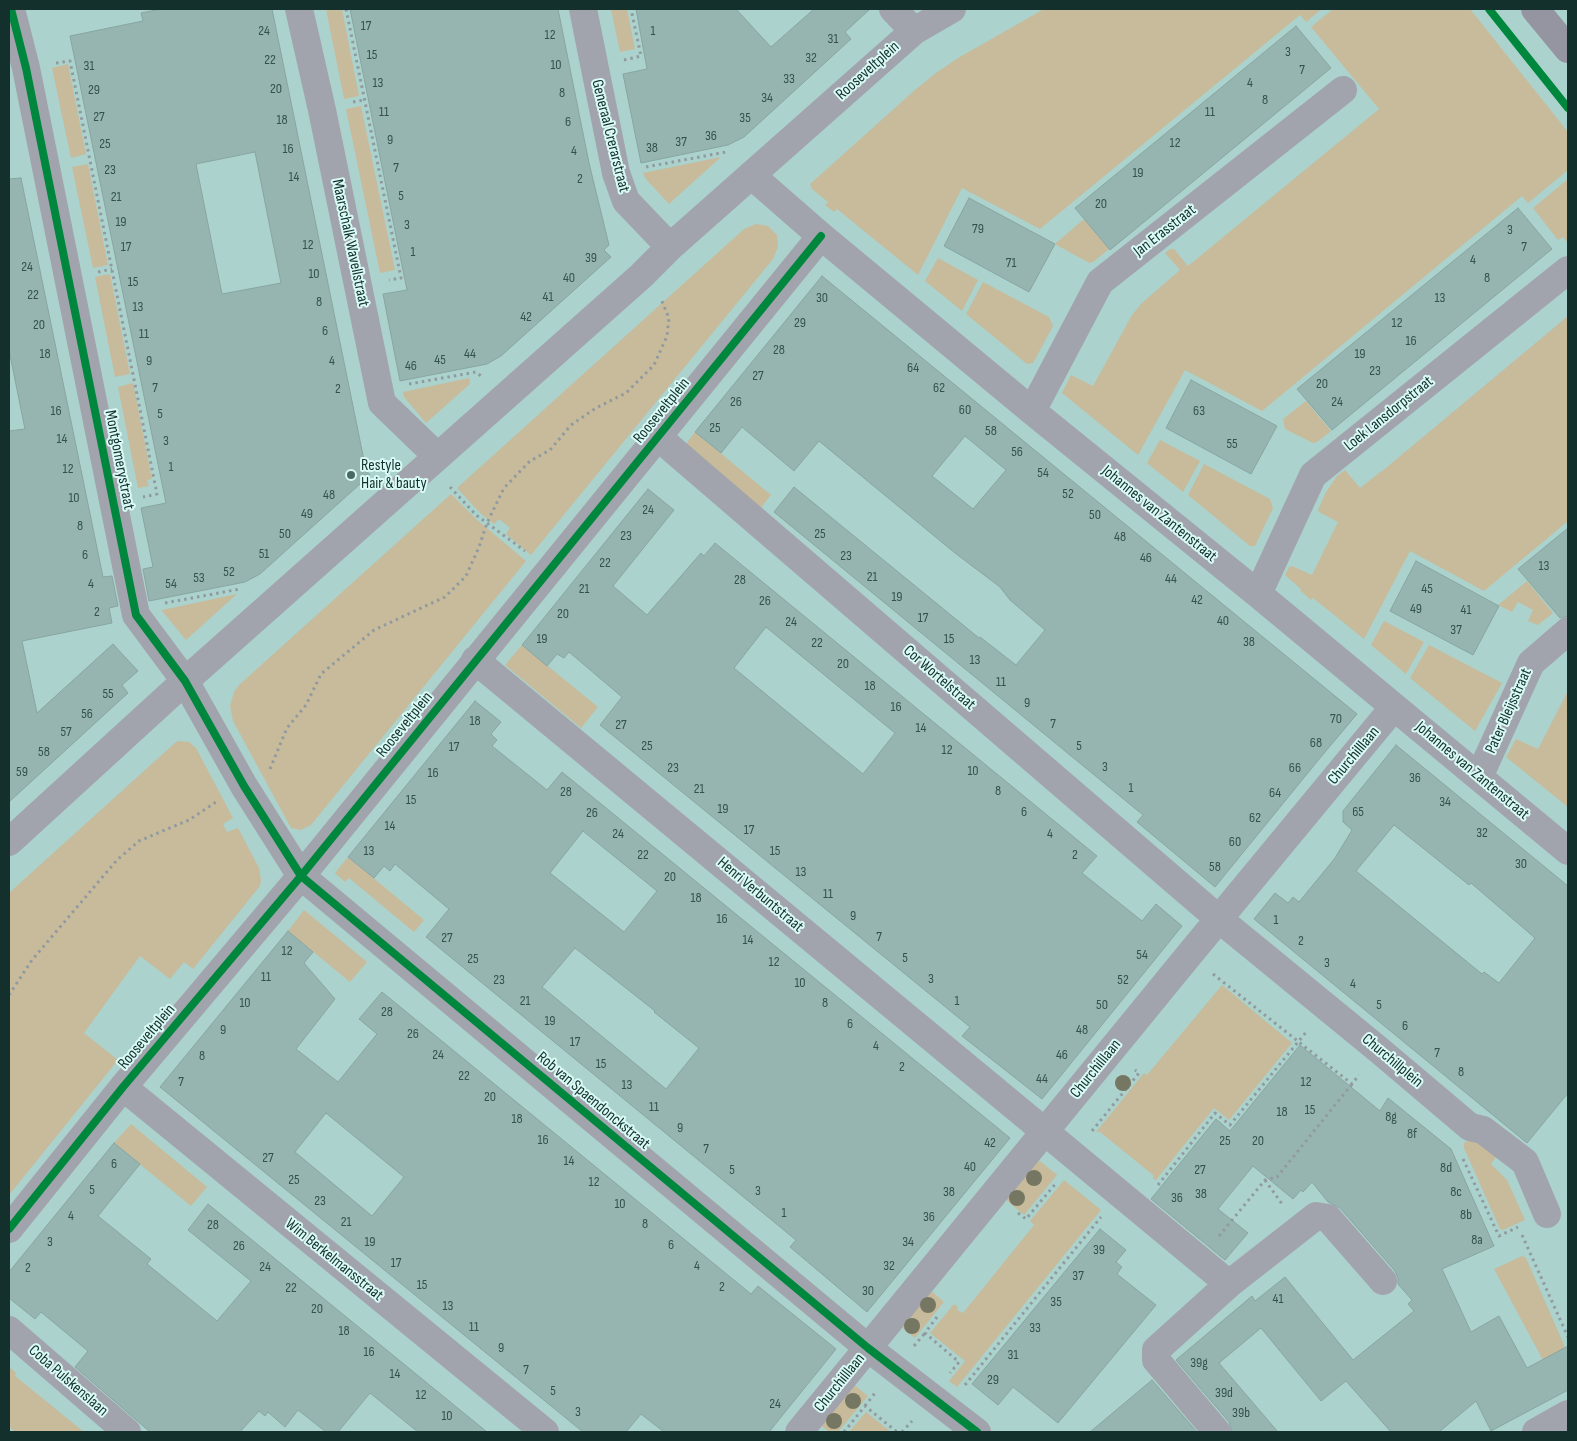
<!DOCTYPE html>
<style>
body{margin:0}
#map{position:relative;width:1577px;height:1441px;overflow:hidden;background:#abd2cc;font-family:"Sofia Sans Condensed",sans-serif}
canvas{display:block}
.frame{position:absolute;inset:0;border:10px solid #14302d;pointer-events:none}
</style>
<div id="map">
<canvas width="1577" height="1441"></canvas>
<div class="frame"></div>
</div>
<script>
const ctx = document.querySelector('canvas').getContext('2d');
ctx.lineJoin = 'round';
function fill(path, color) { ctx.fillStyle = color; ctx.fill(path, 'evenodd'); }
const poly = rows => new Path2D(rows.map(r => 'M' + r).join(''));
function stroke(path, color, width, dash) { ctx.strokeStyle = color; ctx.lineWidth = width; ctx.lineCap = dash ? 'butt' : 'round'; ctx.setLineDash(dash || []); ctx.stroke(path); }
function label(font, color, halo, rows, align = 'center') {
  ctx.font = font + ' "Sofia Sans Condensed",sans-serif'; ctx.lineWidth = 4; ctx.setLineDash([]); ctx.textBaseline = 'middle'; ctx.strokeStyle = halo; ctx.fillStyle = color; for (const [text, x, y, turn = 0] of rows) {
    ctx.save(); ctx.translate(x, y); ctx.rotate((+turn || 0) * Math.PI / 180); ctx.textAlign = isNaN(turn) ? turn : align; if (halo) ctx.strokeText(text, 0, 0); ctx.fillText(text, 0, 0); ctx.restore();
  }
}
fill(poly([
 [326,9,342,9,359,96,344,99],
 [611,9,627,9,635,49,620,52],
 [1044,9,1322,9,1306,22,1300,15,1040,229,962,188,918,275,837,209,834,212,825,205,828,202,812,189,810,184,915,90,936,73,958,58],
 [1333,9,1470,9,1568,132,1568,170,1528,203,1522,196,1262,411,1185,370,1138,455,1062,393,1071,375,1093,386,1132,315,1142,303,1180,270,1165,253,1170,249,1174,249,1188,266,1379,109,1311,27],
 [68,64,86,154,71,158,52,68],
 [361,106,395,270,380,273,346,109],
 [721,157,669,204,645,178,643,173],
 [88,164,108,265,93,268,72,167],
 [1568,179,1568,243,1563,237,1558,240,1533,208],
 [1084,219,1109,249,1093,262,1089,263,1055,244],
 [756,224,768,226,777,235,778,247,773,259,531,555,506,534,510,528,499,519,494,524,481,514,457,488,744,229],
 [938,258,978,280,962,311,925,281],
 [110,274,130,374,115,377,95,277],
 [983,282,1049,317,1053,326,1033,363,1027,364,966,314],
 [1568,316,1568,521,1484,591,1410,551,1364,639,1313,598,1311,600,1300,590,1301,589,1285,575,1289,567,1292,566,1312,575,1338,522,1319,512,1318,510,1326,492,1337,476,1345,470,1360,488,1379,473,1379,471,1381,472],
 [469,378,470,384,426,423,404,397,403,392],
 [133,383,152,479,147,480,149,486,138,488,118,387],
 [1306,401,1331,431,1317,442,1313,443,1285,429,1283,419],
 [695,432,771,495,755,515,679,453],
 [1160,440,1200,461,1183,492,1147,463],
 [1204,464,1270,499,1273,508,1255,546,1250,546,1188,495],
 [451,494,476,519,526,561,311,825,301,830,291,828,233,721,230,706,234,692,239,685],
 [1527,581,1553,613,1538,625,1528,621,1533,610,1518,602,1512,612,1498,605],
 [237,594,186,640,162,611,162,610],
 [1384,621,1424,642,1406,674,1371,645],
 [522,645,598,707,581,728,505,665],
 [1429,645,1502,683,1475,731,1410,678],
 [1568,691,1568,807,1506,757,1516,739,1538,749],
 [180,741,189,742,196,748,233,818,223,824,227,832,238,828,259,868,261,880,260,886,193,969,184,962,170,979,140,956,84,1033,118,1060,9,1195,9,893,176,742],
 [348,857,424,920,414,932,349,878,345,882,335,873],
 [304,910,367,962,350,982,288,931],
 [1222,985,1292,1043,1229,1120,1214,1108,1156,1180,1153,1179,1153,1175,1100,1132,1096,1132,1144,1073,1147,1075],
 [131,1124,207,1187,191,1206,114,1143],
 [1473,1138,1496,1157,1491,1164,1507,1180,1525,1220,1503,1230,1500,1229,1464,1148,1464,1143],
 [1040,1161,1057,1175,1024,1215,1004,1198,1034,1163],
 [1064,1180,1101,1210,957,1387,949,1381,965,1361,930,1333,954,1304,958,1307,957,1310,963,1313,1034,1225,1030,1221],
 [1522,1256,1526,1258,1568,1354,1568,1381,1552,1390,1544,1362,1494,1269],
 [929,1289,944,1302,915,1338,899,1325],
 [11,1368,16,1373,15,1376,84,1432,15,1432,9,1427,9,1371],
 [852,1383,868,1396,838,1432,829,1432,819,1424],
 [866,1412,891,1432,849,1432]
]), '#c7bb9b');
const building = poly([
 [161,9,272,9,365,465,363,467,370,475,260,574,245,582,149,601,143,569,153,567,141,508,166,503,70,36,143,21,141,13,161,9],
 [255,152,281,283,222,294,196,164,255,152],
 [350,9,558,9,589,163,609,245,604,250,611,257,501,356,487,364,400,381,383,294,407,290,350,9],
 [636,9,736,9,771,47,814,9,870,9,845,32,851,39,744,137,728,145,641,163,623,74,647,69,636,9],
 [1296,26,1331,68,1110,250,1075,208,1296,26],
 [21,178,103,577,112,576,118,606,109,608,112,623,22,641,37,713,113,644,138,671,122,685,128,693,9,802,9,431,25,429,9,350,9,179,21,178],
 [969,198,1055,244,1029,292,944,246,969,198],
 [1518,208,1552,249,1332,430,1297,389,1518,208],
 [822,276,1357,714,1320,758,1215,887,1137,822,1143,815,774,512,794,487,979,638,980,637,1016,665,1045,630,1010,600,1000,587,955,553,819,441,794,471,742,427,721,453,695,432,822,276],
 [965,436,1006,470,973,509,932,476,965,436],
 [1191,380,1277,426,1251,474,1166,428,1191,380],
 [648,489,674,510,613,586,647,615,701,553,704,556,715,543,1097,856,1082,873,1142,921,1156,904,1182,926,1042,1099,962,1036,970,1027,600,725,622,697,569,652,564,658,557,654,547,666,522,645,648,489],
 [766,627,895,733,863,774,734,668,766,627],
 [1568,528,1568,616,1560,618,1518,569,1568,528],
 [1416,561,1499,606,1473,655,1390,611,1416,561],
 [475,701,501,722,491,734,497,740,492,746,547,790,562,772,1010,1138,867,1312,790,1247,796,1240,426,937,449,909,395,864,390,871,384,866,374,878,348,857,475,701],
 [583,831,657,891,624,932,550,873,583,831],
 [575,948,655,1011,654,1012,699,1048,666,1089,542,987,575,948],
 [1396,745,1568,886,1568,1093,1527,1143,1254,919,1275,893,1288,903,1293,897,1299,902,1335,858,1352,830,1343,822,1343,811,1396,745],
 [1394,825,1469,885,1471,883,1535,938,1499,983,1484,972,1482,974,1356,871,1394,825],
 [288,931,313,952,304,963,335,999,296,1049,338,1082,377,1034,359,1019,382,992,751,1294,758,1286,836,1349,769,1432,664,1432,641,1414,626,1432,583,1432,160,1087,288,931],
 [326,1113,404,1177,372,1216,295,1152,326,1113],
 [1300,1045,1380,1111,1388,1098,1451,1149,1494,1246,1442,1269,1471,1332,1499,1316,1527,1368,1568,1346,1568,1390,1491,1431,1476,1401,1439,1432,1391,1432,1346,1381,1321,1401,1261,1328,1219,1363,1278,1432,1232,1432,1229,1422,1176,1360,1252,1296,1255,1301,1285,1277,1353,1360,1414,1311,1408,1304,1412,1300,1398,1284,1398,1278,1395,1271,1340,1208,1328,1202,1312,1182,1303,1192,1301,1190,1293,1199,1253,1166,1218,1209,1248,1233,1225,1260,1151,1199,1216,1119,1230,1131,1300,1045],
 [114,1143,140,1164,98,1216,151,1259,147,1264,217,1321,251,1281,188,1230,208,1204,487,1432,418,1432,370,1393,338,1432,326,1432,298,1410,285,1427,268,1412,265,1416,259,1411,240,1432,150,1432,75,1367,88,1351,41,1312,35,1319,9,1298,9,1272,114,1143],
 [1100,1229,1126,1250,1116,1262,1122,1267,1117,1274,1156,1305,1058,1423,1013,1387,998,1405,972,1384,1100,1229],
 [1152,1380,1197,1432,1090,1432,1152,1380]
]);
fill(building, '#97b5b0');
stroke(building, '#87a5a1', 1);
stroke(poly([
 [346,9,401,278,389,280],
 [624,60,641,56,631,9],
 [56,63,70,61,157,494,143,497],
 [353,102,364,100],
 [646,167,726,152,728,154],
 [98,272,112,269],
 [409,384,476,372,481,376],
 [450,487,476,515,525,551],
 [165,603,240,589],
 [270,769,287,728,306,705,321,674,374,630,445,597,466,576,479,547,487,523,504,488,530,461,550,450,571,425,596,408,626,393,654,365,667,336,669,318,661,299],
 [1213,974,1352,1084,1359,1075],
 [9,995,32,960,117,860,139,841,189,820,216,802],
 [1092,1131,1139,1073,1135,1070],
 [1463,1159,1499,1236,1518,1227],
 [1265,1180,1282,1204],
 [1158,1185,1215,1113,1230,1125,1307,1031],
 [1018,1213,1026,1219,1057,1182],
 [1522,1235,1568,1337],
 [1219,1236,1265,1180,1277,1177,1352,1084],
 [937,1317,925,1333,959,1362,950,1373],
 [914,1346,925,1333],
 [965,1385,1101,1217],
 [865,1406,875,1393],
 [844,1432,865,1406,897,1432],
 [902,1432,912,1421]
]), '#919a9f', 3, [2.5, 4]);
stroke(poly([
 [11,9,26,68,136,615,185,681,244,786,301,876,868,1348,977,1432],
 [299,9,322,110,382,403,437,456],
 [583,9,616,173,626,201,670,247],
 [893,9,914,31],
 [751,175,821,236,1032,411,1258,594,1568,851],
 [1032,411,1100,282,1343,90],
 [658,437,1219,919,1379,1050,1470,1127,1483,1130,1525,1162,1547,1214],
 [1258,594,1313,475,1568,270],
 [475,660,1229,1284],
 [1479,777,1531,663,1568,631],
 [9,842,185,681,641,276,670,247,914,31,952,9],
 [123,1087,545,1432],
 [9,1229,123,1087,301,876,821,236],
 [9,1330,127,1432],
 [799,1432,1189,955,1394,707],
 [1217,1432,1156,1360,1156,1350,1229,1284,1316,1216,1328,1218,1383,1281],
 [1536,1432,1568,1414]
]), '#a2a4ad', 28);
stroke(poly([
 [1535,9,1568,49]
]), '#9594a1', 28);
stroke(poly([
 [11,9,26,68,136,615,185,681,244,786,301,876,868,1348,977,1432],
 [1489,9,1568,108],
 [9,1229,123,1087,301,876,821,236]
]), '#00873e', 8);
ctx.fillStyle = '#757762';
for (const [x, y] of [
 [1123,1083],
 [1034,1178],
 [1017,1198],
 [928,1305],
 [912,1326],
 [853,1401],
 [834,1421]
]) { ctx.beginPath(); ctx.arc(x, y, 8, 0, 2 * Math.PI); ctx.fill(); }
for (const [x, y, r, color] of [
 [351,475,5,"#496965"]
]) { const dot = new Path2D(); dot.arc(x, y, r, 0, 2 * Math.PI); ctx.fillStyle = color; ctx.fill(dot); stroke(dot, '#d9faf5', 2); }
label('14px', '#35514e', null, [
 ["17",366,26],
 ["24",264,31],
 ["1",653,31],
 ["12",550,35],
 ["31",833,39],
 ["3",1288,52],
 ["15",372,55],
 ["32",811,58],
 ["22",270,60],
 ["10",556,65],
 ["31",89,66],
 ["7",1302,70],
 ["33",789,79],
 ["13",378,83],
 ["4",1250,83],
 ["20",276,89],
 ["29",94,90],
 ["8",562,93],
 ["34",767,98],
 ["8",1265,100],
 ["11",384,112],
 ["11",1210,112],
 ["27",99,117],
 ["35",745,118],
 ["18",282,120],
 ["6",568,122],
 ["36",711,136],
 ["9",390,140],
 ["37",681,142],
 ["12",1175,143],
 ["25",105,144],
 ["38",652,148],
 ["16",288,149],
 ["4",574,151],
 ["7",396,168],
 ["23",110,170],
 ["19",1138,173],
 ["14",294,177],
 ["2",580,179],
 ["5",401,196],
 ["21",116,197],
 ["20",1101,204],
 ["19",121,222],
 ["3",407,225],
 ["79",978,229],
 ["3",1510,230],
 ["12",308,245],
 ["17",126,247],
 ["7",1524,247],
 ["1",413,252],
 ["39",591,258],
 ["4",1473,260],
 ["71",1011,263],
 ["24",27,267],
 ["10",314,274],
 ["40",569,278],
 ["8",1487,278],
 ["15",133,282],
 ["22",33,295],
 ["41",548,297],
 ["30",822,298],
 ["13",1440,298],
 ["8",319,302],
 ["13",138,307],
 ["42",526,317],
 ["29",800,323],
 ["12",1397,323],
 ["20",39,325],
 ["6",325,331],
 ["11",144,334],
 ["16",1411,341],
 ["28",779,350],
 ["18",45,354],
 ["44",470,354],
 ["19",1360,354],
 ["45",440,360],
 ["9",149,361],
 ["4",332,361],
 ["46",411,366],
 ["64",913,368],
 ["23",1375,371],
 ["27",758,376],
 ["20",1322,384],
 ["7",155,388],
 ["62",939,388],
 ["2",338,389],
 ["26",736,402],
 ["24",1337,402],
 ["60",965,410],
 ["16",56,411],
 ["63",1199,411],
 ["5",160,414],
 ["25",715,428],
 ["58",991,431],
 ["14",62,439],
 ["3",166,441],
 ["55",1232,444],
 ["56",1017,452],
 ["1",171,467],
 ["12",68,469],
 ["54",1043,473],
 ["52",1068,494],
 ["48",329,495],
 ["10",74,498],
 ["24",648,510],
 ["49",307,514],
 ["50",1095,515],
 ["8",80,526],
 ["50",285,534],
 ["25",820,534],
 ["23",626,536],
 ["48",1120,537],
 ["51",264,554],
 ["6",85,555],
 ["23",846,556],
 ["46",1146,558],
 ["22",605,563],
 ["13",1544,566],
 ["52",229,572],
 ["21",872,577],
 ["53",199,578],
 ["44",1171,579],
 ["28",740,580],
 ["4",91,584],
 ["54",171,584],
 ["21",584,589],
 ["45",1427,589],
 ["19",897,597],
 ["42",1197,600],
 ["26",765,601],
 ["49",1416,609],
 ["41",1466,610],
 ["2",97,612],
 ["20",563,614],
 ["17",923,618],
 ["40",1223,621],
 ["24",791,622],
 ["37",1456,630],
 ["19",542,639],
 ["15",949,639],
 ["38",1249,642],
 ["22",817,643],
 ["13",975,660],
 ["20",843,664],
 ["11",1001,682],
 ["18",870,686],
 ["55",108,694],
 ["9",1027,703],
 ["16",896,707],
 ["56",87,714],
 ["70",1336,719],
 ["18",475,721],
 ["7",1053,724],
 ["27",621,725],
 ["14",921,728],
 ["57",66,732],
 ["68",1316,743],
 ["25",647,746],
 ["5",1079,746],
 ["17",454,747],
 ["12",947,750],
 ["58",44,752],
 ["3",1105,767],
 ["23",673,768],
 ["66",1295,768],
 ["10",973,771],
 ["59",22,772],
 ["16",433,773],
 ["36",1415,778],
 ["1",1131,788],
 ["21",699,789],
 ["8",998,791],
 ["28",566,792],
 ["64",1275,793],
 ["15",411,800],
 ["34",1445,802],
 ["19",723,809],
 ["6",1024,812],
 ["65",1358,812],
 ["26",592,813],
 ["62",1255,818],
 ["14",390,826],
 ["17",749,830],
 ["32",1482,833],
 ["24",618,834],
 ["4",1050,834],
 ["60",1235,842],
 ["13",369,851],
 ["15",775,851],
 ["22",643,855],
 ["2",1075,855],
 ["30",1521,864],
 ["58",1215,867],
 ["13",801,872],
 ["20",670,877],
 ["11",828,894],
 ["18",696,898],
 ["9",853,916],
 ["16",722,919],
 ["1",1276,920],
 ["7",879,937],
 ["27",447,938],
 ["14",748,940],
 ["2",1301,941],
 ["12",287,951],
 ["54",1142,955],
 ["5",905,958],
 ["25",473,959],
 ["12",774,962],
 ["3",1327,963],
 ["11",266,977],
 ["3",931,979],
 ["23",499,980],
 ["52",1123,980],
 ["10",800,983],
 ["4",1353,984],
 ["21",525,1001],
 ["1",957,1001],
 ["10",245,1003],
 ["8",825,1003],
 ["50",1102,1005],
 ["5",1379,1005],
 ["28",387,1012],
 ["19",550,1021],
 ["6",850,1024],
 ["6",1405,1026],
 ["9",223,1030],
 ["48",1082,1030],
 ["26",413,1034],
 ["17",575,1042],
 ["4",876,1046],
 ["7",1437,1053],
 ["24",438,1055],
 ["46",1062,1055],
 ["8",202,1056],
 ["15",601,1064],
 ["2",902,1067],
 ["8",1461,1072],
 ["22",464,1076],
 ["44",1042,1079],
 ["7",181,1082],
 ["12",1306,1082],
 ["13",627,1085],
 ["20",490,1097],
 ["11",654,1107],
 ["15",1310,1110],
 ["18",1282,1112],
 ["8g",1391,1117],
 ["18",517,1119],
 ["9",680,1128],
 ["8f",1412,1134],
 ["16",543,1140],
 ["25",1225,1141],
 ["20",1258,1141],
 ["42",990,1143],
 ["7",706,1149],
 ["27",268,1158],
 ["14",569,1161],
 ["6",114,1164],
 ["40",970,1167],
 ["8d",1446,1168],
 ["5",732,1170],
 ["27",1200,1170],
 ["25",294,1180],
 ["12",594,1182],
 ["5",92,1190],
 ["3",758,1191],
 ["38",949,1192],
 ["8c",1456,1192],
 ["38",1201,1194],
 ["36",1177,1198],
 ["23",320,1201],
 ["10",620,1204],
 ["1",784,1213],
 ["8b",1466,1215],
 ["4",71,1216],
 ["36",929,1217],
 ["21",346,1222],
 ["8",645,1224],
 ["28",213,1225],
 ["8a",1477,1240],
 ["3",50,1242],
 ["19",370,1242],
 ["34",908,1242],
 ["6",671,1245],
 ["26",239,1246],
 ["39",1099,1250],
 ["17",396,1263],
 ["4",697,1266],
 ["32",889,1266],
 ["24",265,1267],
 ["2",28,1268],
 ["37",1078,1276],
 ["15",422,1285],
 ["2",722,1287],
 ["22",291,1288],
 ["30",868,1291],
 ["41",1278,1299],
 ["35",1056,1302],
 ["13",448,1306],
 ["20",317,1309],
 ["11",474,1327],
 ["33",1035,1328],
 ["18",344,1331],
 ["9",501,1348],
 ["16",369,1352],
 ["31",1013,1355],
 ["39g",1199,1363],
 ["7",526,1370],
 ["14",395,1374],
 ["29",993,1380],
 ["5",553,1391],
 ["39d",1224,1393],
 ["12",421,1395],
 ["24",775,1404],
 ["3",578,1412],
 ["39b",1241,1413],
 ["10",447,1416]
]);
label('16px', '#14302d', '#d9faf5', [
 ["Rooseveltplein",868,71,-42],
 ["Generaal Crerarstraat",610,136,76],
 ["Jan Erasstraat",1165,231,-38],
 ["Maarschalk Wavellstraat",350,243,78],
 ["Rooseveltplein",662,411,-51],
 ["Loek Lansdorpstraat",1389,414,-39],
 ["Montgomerystraat",119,460,79],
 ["Johannes van Zantenstraat",1159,514,39],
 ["Cor Wortelstraat",939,678,41],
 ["Pater Bleijsstraat",1509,711,-66],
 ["Rooseveltplein",405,725,-51],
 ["Churchilllaan",1354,756,-50],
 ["Johannes van Zantenstraat",1472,771,40],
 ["Henri Verbuntstraat",760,895,40],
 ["Rooseveltplein",147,1037,-50],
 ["Churchillplein",1392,1061,40],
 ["Churchilllaan",1096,1069,-51],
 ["Rob van Spaendonckstraat",593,1101,40],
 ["Wim Berkelmansstraat",334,1260,39],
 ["Coba Pulskenslaan",68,1381,41],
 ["Churchilllaan",840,1383,-51]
]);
label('16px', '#14302d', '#d9faf5', [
 ["Restyle",361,466],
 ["Hair & bauty",361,484]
], 'left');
</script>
